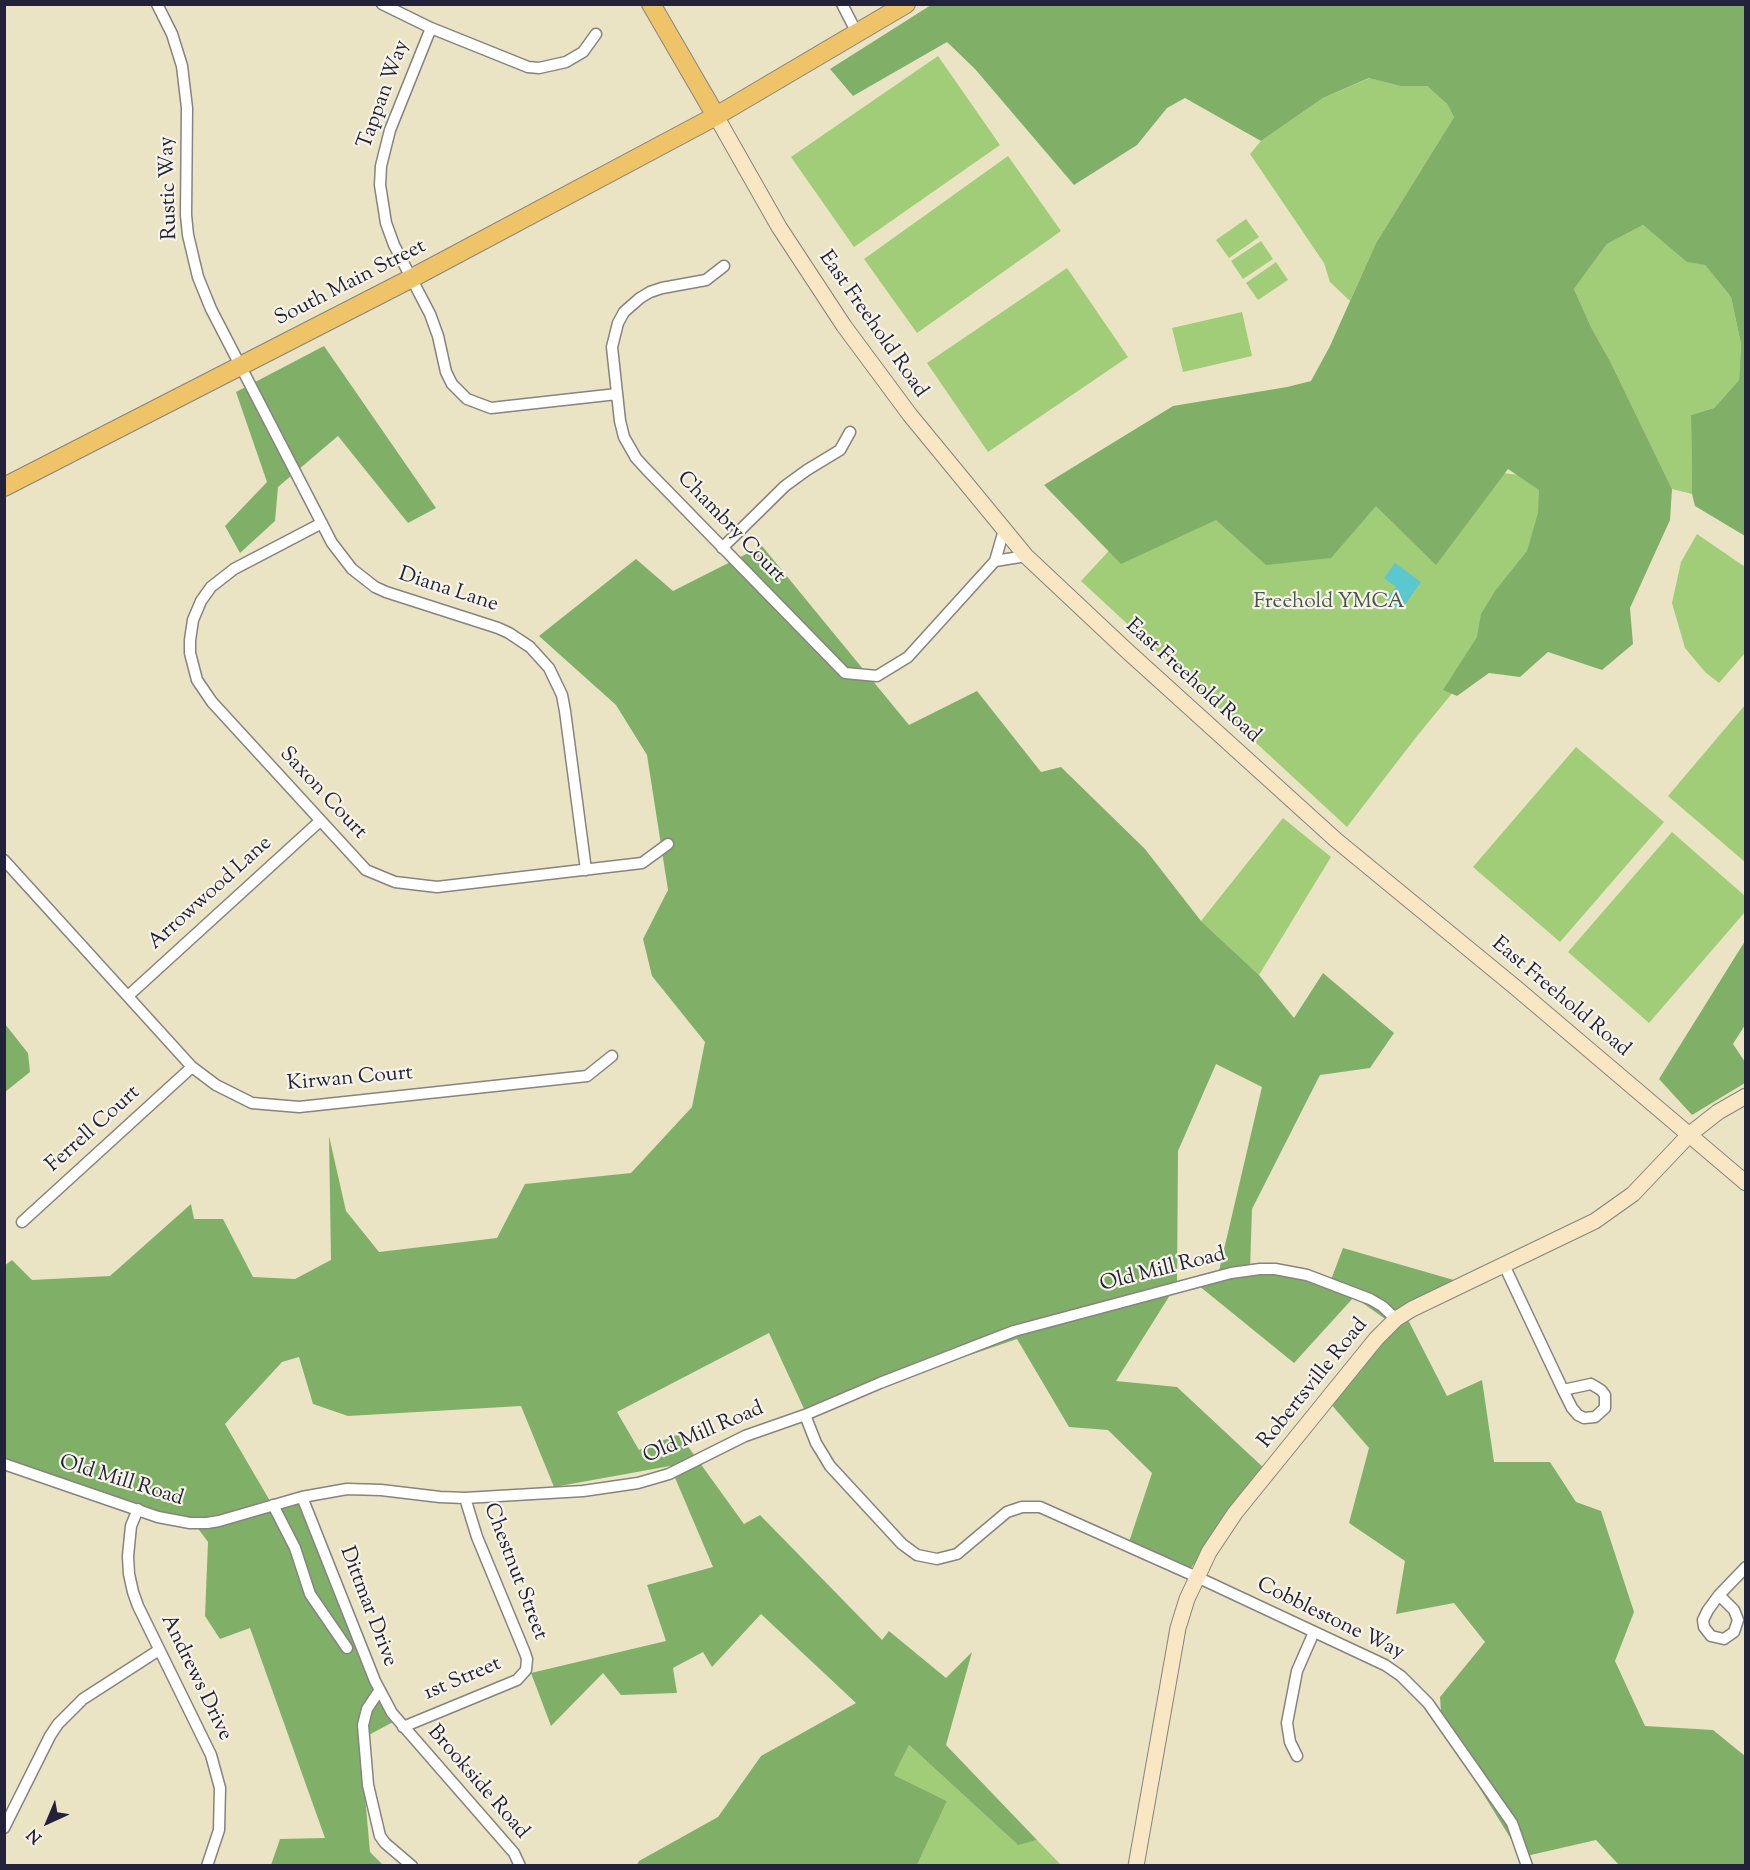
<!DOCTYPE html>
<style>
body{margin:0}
#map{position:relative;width:1750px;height:1870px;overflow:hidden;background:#eae4c5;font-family:"Sorts Mill Goudy",serif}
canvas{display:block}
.frame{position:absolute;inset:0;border:6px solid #22223b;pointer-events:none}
.north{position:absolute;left:18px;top:1792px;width:60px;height:60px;-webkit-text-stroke:4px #f7f3e8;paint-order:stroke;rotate:224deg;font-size:16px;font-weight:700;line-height:24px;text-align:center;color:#22223b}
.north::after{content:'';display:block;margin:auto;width:21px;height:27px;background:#22223b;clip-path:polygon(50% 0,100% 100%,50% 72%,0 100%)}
</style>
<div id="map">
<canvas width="1750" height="1870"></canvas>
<div class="frame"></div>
<div class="north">N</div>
</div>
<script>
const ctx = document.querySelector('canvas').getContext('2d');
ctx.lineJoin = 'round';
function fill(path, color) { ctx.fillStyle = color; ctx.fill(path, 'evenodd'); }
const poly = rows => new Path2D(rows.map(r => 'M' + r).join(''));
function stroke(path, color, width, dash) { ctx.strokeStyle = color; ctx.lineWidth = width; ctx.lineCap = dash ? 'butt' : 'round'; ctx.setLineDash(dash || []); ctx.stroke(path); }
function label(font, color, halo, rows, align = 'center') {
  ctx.font = font + ' "Sorts Mill Goudy",serif'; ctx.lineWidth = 4.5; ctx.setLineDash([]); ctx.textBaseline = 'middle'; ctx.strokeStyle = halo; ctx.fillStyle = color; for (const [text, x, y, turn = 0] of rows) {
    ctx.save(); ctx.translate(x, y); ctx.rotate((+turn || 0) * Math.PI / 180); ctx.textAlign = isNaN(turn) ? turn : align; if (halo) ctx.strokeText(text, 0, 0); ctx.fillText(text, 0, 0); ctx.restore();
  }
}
fill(poly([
 [938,56,1000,145,854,247,791,157],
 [1370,78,1400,86,1427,86,1447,104,1454,117,1376,243,1350,301,1330,282,1324,263,1250,154,1261,141,1323,98],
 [1008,156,1061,231,917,333,864,259],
 [1246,219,1259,237,1229,258,1216,240],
 [1643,225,1687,261,1705,265,1731,297,1741,344,1739,380,1714,408,1691,415,1692,494,1672,489,1611,363,1591,327,1574,289,1607,244],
 [1261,241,1273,259,1243,279,1231,261],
 [1276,262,1288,280,1258,300,1246,283],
 [1067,268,1128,357,988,452,927,363],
 [1242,312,1252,356,1183,372,1172,328],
 [1215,436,1621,488,1417,736,1347,827,1081,581],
 [1697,534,1745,567,1745,653,1719,683,1705,672,1685,648,1672,603,1681,562],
 [1745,705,1745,862,1668,796],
 [1576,747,1664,822,1560,942,1473,867],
 [1283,818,1331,857,1259,975,1201,921],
 [1672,832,1745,896,1745,912,1649,1023,1568,952],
 [909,1745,1017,1844,1037,1840,1061,1865,917,1865,947,1801,894,1775]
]), '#a1cc78');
fill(poly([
 [931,5,1745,5,1745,536,1695,506,1692,494,1691,415,1714,408,1739,380,1741,344,1731,297,1705,265,1687,262,1643,225,1607,244,1574,289,1591,327,1611,363,1672,489,1670,520,1630,608,1633,644,1602,670,1548,652,1520,677,1489,673,1457,696,1443,690,1477,637,1481,614,1495,591,1527,551,1538,513,1539,490,1508,469,1436,565,1376,506,1331,558,1266,565,1216,520,1121,564,1044,485,1173,406,1287,387,1311,381,1330,346,1376,243,1454,117,1447,104,1427,86,1400,86,1369,78,1323,98,1261,141,1185,98,1167,108,1137,145,1074,185,975,69,947,42,853,96,830,69],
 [324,346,436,508,408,523,338,436,278,487,275,521,240,553,225,526,267,482,236,392],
 [762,546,909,725,977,691,1041,772,1061,767,1145,849,1201,921,1259,975,1294,1018,1323,973,1394,1033,1370,1068,1320,1075,1252,1209,1250,1270,1329,1285,1343,1248,1464,1283,1404,1312,1447,1396,1482,1380,1494,1462,1550,1462,1576,1502,1601,1511,1634,1612,1615,1661,1645,1726,1713,1730,1745,1756,1745,1865,1619,1865,1596,1840,1522,1857,1442,1727,1440,1697,1485,1642,1454,1603,1396,1614,1405,1561,1349,1523,1369,1448,1330,1403,1391,1323,1354,1297,1294,1363,1193,1281,1218,1275,1262,1087,1216,1064,1178,1151,1177,1284,1116,1381,1177,1387,1266,1470,1191,1568,1129,1542,1152,1473,1108,1430,1069,1427,1017,1339,805,1411,769,1333,617,1412,639,1450,679,1434,744,1524,760,1515,882,1640,889,1631,946,1678,972,1652,946,1745,1037,1840,1018,1845,909,1745,894,1775,947,1801,917,1865,637,1865,639,1861,718,1817,761,1756,856,1703,761,1614,712,1667,703,1652,673,1668,677,1693,621,1695,603,1673,551,1726,531,1673,666,1641,647,1585,713,1567,670,1466,554,1487,521,1406,348,1416,313,1404,299,1357,282,1362,225,1424,270,1501,298,1494,395,1721,365,1737,358,1718,370,1852,383,1865,271,1865,280,1839,325,1838,250,1628,220,1639,205,1616,208,1542,194,1523,56,1485,5,1461,4,1266,12,1260,32,1280,110,1276,191,1204,194,1219,223,1219,253,1277,295,1279,331,1260,329,1136,346,1211,379,1252,497,1238,525,1184,631,1173,692,1107,705,1042,652,976,643,939,668,890,647,755,616,705,539,636,636,559,673,591],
 [1745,941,1745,1025,1733,1044,1745,1062,1745,1083,1692,1115,1659,1079],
 [5,1024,28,1053,30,1072,5,1092]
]), '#80b068');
fill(poly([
 [1395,563,1421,582,1401,610,1387,599,1396,587,1384,578]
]), '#5ac8ce');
const street = poly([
 [157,4,172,34,182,66,187,108,186,215,188,235,198,277,211,309,332,543,352,569,375,587,386,592,498,628,509,633,530,647,549,668,562,695,565,711,586,870],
 [382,4,431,28,528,67,539,68,566,62,583,52,596,34],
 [842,4,857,33],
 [431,28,390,130,381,166,380,185,386,223,394,245,430,314,438,336,446,372,452,384,467,399,491,408,617,394],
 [724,266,706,280,662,288,650,292,640,298,624,312,618,323,612,347,620,421,624,437,636,458,646,469,845,673,877,676,908,657,995,561,1004,530],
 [322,523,234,569,211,587,201,601,193,620,190,640,190,653,197,680,212,702,366,870,395,882,437,887,642,863,668,844],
 [722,548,785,486,807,470,840,450,850,432],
 [995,561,1026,556],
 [4,860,192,1067,216,1085,252,1103,299,1107,587,1076,612,1056],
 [128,996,320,821],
 [22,1222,192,1067],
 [1504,1265,1563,1390],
 [1591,1384,1601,1390,1605,1395,1605,1408,1595,1417,1584,1418,1578,1415,1572,1408,1563,1390,1591,1384],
 [805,1415,816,1443,830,1466,902,1544,917,1555,937,1559,957,1554,1007,1512,1022,1507,1040,1507,1197,1577,1385,1665,1401,1676,1428,1703,1512,1823,1527,1866],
 [4,1464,158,1517,190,1523,207,1523,219,1521,302,1497,347,1489,381,1490,440,1497,465,1498,583,1491,638,1483,669,1474,745,1436,805,1415,880,1383,1014,1331,1231,1273,1260,1269,1275,1269,1307,1275,1370,1299,1382,1306,1396,1319],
 [302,1497,375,1681,392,1713,514,1853,520,1866],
 [273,1505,295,1548,310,1594,347,1648],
 [138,1509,131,1526,128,1556,129,1574,133,1592,138,1606,211,1755,220,1788,219,1830,207,1866],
 [1719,1595,1734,1610,1738,1620,1734,1632,1724,1639,1711,1636,1704,1627,1703,1620,1708,1610,1719,1595],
 [1719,1595,1746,1567],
 [379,1691,367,1709,363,1725,368,1785,380,1836,385,1843,412,1866],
 [403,1727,517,1680,526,1670,527,1659,525,1653,477,1537,465,1498],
 [1297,1756,1290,1742,1287,1723,1297,1671,1314,1632],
 [4,1828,50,1736,58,1724,83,1699,159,1650]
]);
const secondary = poly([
 [716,116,779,227,844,326,910,415,1026,556,1125,649,1336,840,1515,987,1746,1183],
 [1136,1866,1178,1628,1187,1599,1209,1552,1235,1513,1376,1339,1396,1319,1412,1309,1595,1221,1633,1194,1690,1134,1718,1112,1746,1096]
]);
const primary = poly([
 [651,4,716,116],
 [4,487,412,278,716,116,906,4]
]);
stroke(street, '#868380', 13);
stroke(secondary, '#868380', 17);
stroke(primary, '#868380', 20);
stroke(street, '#fff', 10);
stroke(secondary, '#f9e7c3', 15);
stroke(primary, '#efc469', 18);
label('21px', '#22223b', '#f7f3e8', [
 ["Tappan Way",385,95,-70],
 ["Rustic Way",170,188,-92],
 ["South Main Street",351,284,-27],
 ["East Freehold Road",872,325,55],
 ["Chambry Court",730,528,46],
 ["Diana Lane",448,591,18],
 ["East Freehold Road",1192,682,42],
 ["Saxon Court",322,794,47],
 ["Arrowwood Lane",211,894,-42],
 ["East Freehold Road",1560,998,40],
 ["Kirwan Court",350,1080,-5],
 ["Ferrell Court",94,1130,-42],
 ["Old Mill Road",1163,1271,-14],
 ["Robertsville Road",1314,1384,-51],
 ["Old Mill Road",704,1434,-23],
 ["Old Mill Road",121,1482,17],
 ["Chestnut Street",514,1572,69],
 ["Dittmar Drive",367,1607,69],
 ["Cobblestone Way",1330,1620,26],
 ["Andrews Drive",195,1678,64],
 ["1st Street",463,1680,-23],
 ["Brookside Road",477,1783,49]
]);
label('21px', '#48554d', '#f7f3e8', [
 ["Freehold YMCA",1329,603]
]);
</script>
